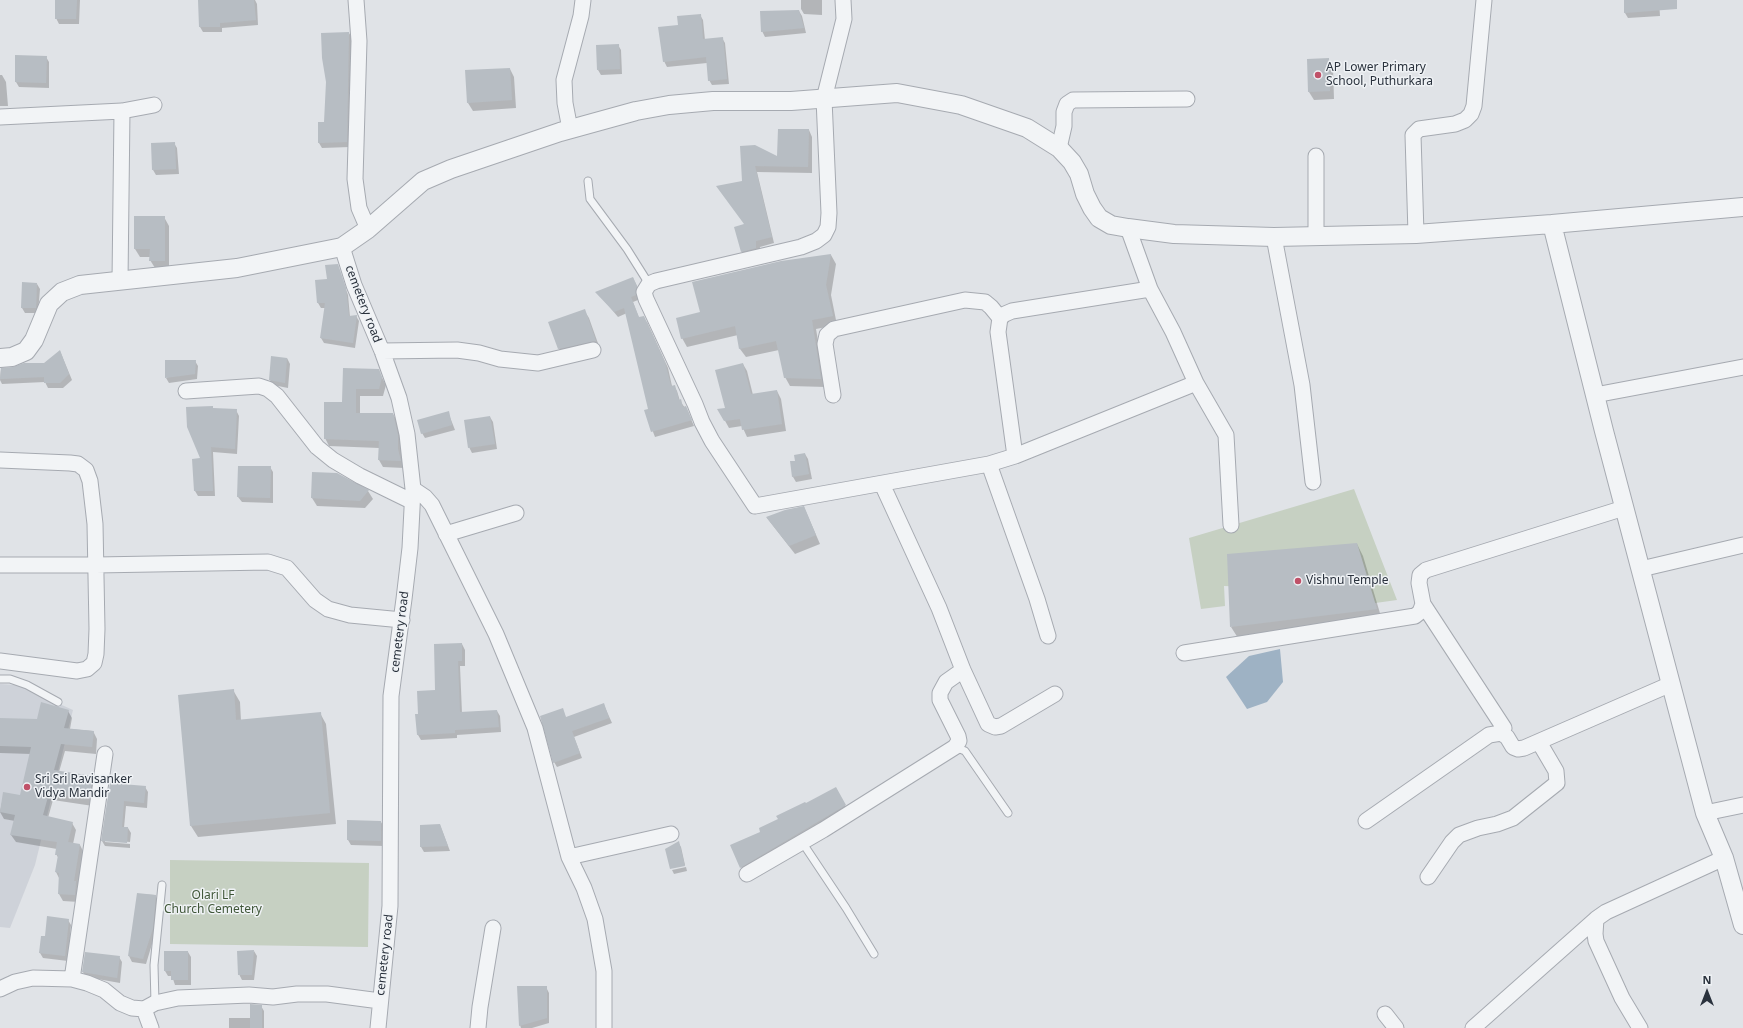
<!DOCTYPE html>
<style>
body{margin:0}
#map{position:relative;width:1743px;height:1028px;overflow:hidden;background:#e0e3e7;font-family:"Noto Sans",sans-serif}
canvas{display:block}
.north{position:absolute;left:1687px;top:972px;width:40px;height:40px;-webkit-text-stroke:3px #eff2f5;paint-order:stroke;rotate:0deg;font-size:11px;font-weight:700;line-height:16px;text-align:center;color:#2a323d}
.north::after{content:'';display:block;margin:auto;width:14px;height:18px;background:#2a323d;clip-path:polygon(50% 0,100% 100%,50% 72%,0 100%)}
</style>
<div id="map">
<canvas width="1743" height="1028"></canvas>
<div class="north">N</div>
</div>
<script>
const ctx = document.querySelector('canvas').getContext('2d');
ctx.lineJoin = 'round';
function fill(path, color) { ctx.fillStyle = color; ctx.fill(path, 'evenodd'); }
const poly = rows => new Path2D(rows.map(r => 'M' + r).join(''));
function stroke(path, color, width, dash) { ctx.strokeStyle = color; ctx.lineWidth = width; ctx.lineCap = dash ? 'butt' : 'round'; ctx.setLineDash(dash || []); ctx.stroke(path); }
function label(font, color, halo, rows, align = 'center') {
  ctx.font = font + ' "Noto Sans",sans-serif'; ctx.lineWidth = 3; ctx.setLineDash([]); ctx.textBaseline = 'middle'; ctx.strokeStyle = halo; ctx.fillStyle = color; for (const [text, x, y, turn = 0] of rows) {
    ctx.save(); ctx.translate(x, y); ctx.rotate((+turn || 0) * Math.PI / 180); ctx.textAlign = isNaN(turn) ? turn : align; if (halo) ctx.strokeText(text, 0, 0); ctx.fillText(text, 0, 0); ctx.restore();
  }
}
fill(poly([
 [0,684,17,685,73,710,35,865,10,928,0,927]
]), '#ced2d9');
fill(poly([
 [1354,489,1397,600,1368,604,1253,587,1224,586,1225,606,1201,609,1189,538],
 [170,860,369,863,368,947,170,944]
]), '#c6d0c2');
fill(poly([
 [1280,649,1283,682,1267,702,1247,709,1226,677,1249,656]
]), '#9eb2c4');
fill(poly([
 [56,0,80,0,79,24,59,24,56,18],
 [199,0,255,0,257,4,258,25,222,28,222,32,203,32,200,27],
 [801,0,822,0,822,15,804,14,801,9],
 [1625,0,1659,0,1660,16,1628,18,1625,13],
 [799,11,802,16,806,33,765,37,762,31],
 [700,15,703,20,705,40,722,38,725,43,729,84,712,85,709,80,707,63,667,67,664,61,679,26],
 [349,33,352,38,350,147,322,148,319,143],
 [618,45,621,50,622,74,601,75,598,70],
 [16,56,46,57,49,62,49,88,19,87,16,82],
 [1328,59,1333,68,1334,99,1314,100,1309,92],
 [510,69,514,77,516,108,473,111,468,103],
 [0,75,2,75,6,82,8,106,0,106],
 [809,130,812,137,812,173,757,172,774,243,760,247,759,255,745,258,742,252,746,229,741,147,778,157],
 [174,143,177,148,179,174,156,175,153,170],
 [164,217,169,226,169,268,155,268,150,260,150,257,140,257,135,249],
 [831,255,836,264,831,295,837,325,816,329,826,387,790,386,785,377,779,350,746,357,740,349,738,335,687,347,682,338,701,313,781,262],
 [337,265,348,295,350,317,356,316,359,321,355,348,324,343,321,338,325,308,321,308,318,303,316,281,328,280],
 [633,278,640,292,638,300,633,302,639,318,647,322,668,368,672,386,674,386,677,391,680,401,688,412,694,426,655,437,645,411,649,410,627,313,618,317,597,292],
 [37,284,40,289,38,313,25,313,22,308],
 [584,310,589,318,600,349,564,357,559,349],
 [60,351,72,380,63,388,48,388,45,382,2,384,0,380,1,369,44,364],
 [287,358,290,364,288,388,273,385,270,380],
 [195,361,198,366,197,379,169,383,166,378],
 [743,364,747,371,753,395,777,391,781,399,786,431,747,437,742,426,729,428,719,410,726,409],
 [344,369,378,370,386,385,383,396,360,396,360,414,393,414,397,421,402,444,404,468,383,467,379,460,379,448,329,446,325,438,343,403],
 [212,407,214,409,236,410,239,416,237,454,213,452,215,496,198,496,195,491,193,460,201,459],
 [448,412,455,430,425,438,422,433],
 [490,417,493,422,497,449,472,453,469,447],
 [805,454,808,459,812,479,796,482,793,477,796,462],
 [239,467,270,467,273,472,273,503,242,502,238,497],
 [313,473,337,474,368,491,373,499,365,508,317,506,312,498],
 [804,507,820,544,795,554,767,518],
 [1357,544,1363,556,1382,620,1238,638,1231,627],
 [462,644,465,650,465,666,460,666,462,713,497,711,500,716,501,732,457,735,457,738,421,740,418,735,419,715,436,691],
 [233,690,240,702,241,721,320,713,326,724,336,824,198,837,191,826],
 [604,705,612,723,574,737,582,758,557,767,554,762,562,709,566,718],
 [68,711,72,718,70,729,93,731,97,739,96,754,65,751,59,772,92,777,96,784,93,806,53,800,48,818,72,823,76,830,73,844,80,845,84,853,78,886,80,889,79,902,63,901,59,894,59,878,56,872,59,859,56,854,57,849,16,842,11,835,15,821,4,819,0,812,4,793,21,797,31,754,0,753,0,719,38,720],
 [111,784,145,787,148,792,147,808,126,806,124,828,128,828,131,833,130,842,105,840,105,842,130,844,130,848,105,846,102,841],
 [836,788,848,811,744,873,731,846,762,832,806,804],
 [348,821,381,822,384,827,384,846,351,845,348,840],
 [440,825,450,851,424,852,421,847,421,826],
 [678,842,681,847,685,865,671,868],
 [686,867,687,871,674,874,672,870],
 [138,894,155,895,158,901,155,934,146,964,132,962,129,956],
 [68,920,71,925,68,961,43,958,40,953],
 [254,951,257,956,254,980,242,980,239,974],
 [188,952,191,957,191,985,175,985,172,976,168,976,165,971],
 [119,957,122,962,120,983,86,977,83,972],
 [546,987,549,993,549,1023,532,1028,521,1028,520,1025],
 [261,1006,264,1011,264,1028,229,1028,229,1018,251,1018]
]), '#0003');
fill(poly([
 [55,0,77,0,76,19,55,19],
 [198,0,254,0,256,20,220,23,220,27,199,27],
 [1624,0,1677,0,1677,9,1624,13],
 [799,10,804,28,761,32,760,11],
 [701,14,703,39,723,37,727,79,708,81,706,57,663,62,658,27,678,25,677,16],
 [349,32,347,142,318,143,318,122,324,122,326,82,322,58,321,33],
 [619,44,620,69,597,70,596,45],
 [15,55,47,56,46,83,15,82],
 [1329,58,1330,91,1308,92,1307,59],
 [510,68,512,100,467,103,465,70],
 [778,129,809,129,808,167,755,166,772,237,756,241,756,248,741,252,734,227,744,224,716,186,742,181,740,146,755,145,777,156],
 [175,142,176,169,152,170,151,143],
 [134,216,165,216,165,261,149,261,150,249,134,249],
 [831,254,826,285,833,316,812,320,821,379,784,378,776,341,739,349,735,326,681,339,676,318,700,312,692,282,781,261],
 [338,264,346,288,349,316,357,315,353,343,320,338,325,303,317,303,315,280,327,279,325,265],
 [633,277,637,286,636,295,631,297,639,317,644,316,665,362,671,386,675,385,679,400,681,399,683,407,686,406,692,420,651,432,644,410,648,409,624,308,614,312,595,292],
 [22,282,37,283,36,308,21,308],
 [585,309,596,341,558,349,548,322],
 [60,350,69,374,60,383,44,383,44,377,0,379,1,368,13,367,24,363,44,363],
 [271,356,287,358,285,383,269,380],
 [165,360,196,360,195,374,165,378],
 [743,363,751,394,777,390,782,424,742,430,740,419,724,421,717,409,725,408,715,370],
 [343,368,379,369,382,377,379,389,356,389,356,413,393,413,398,435,398,449,401,461,378,460,379,441,324,439,324,402,342,402],
 [213,406,213,408,237,409,235,449,211,447,213,491,194,491,192,459,200,458,187,427,186,407],
 [449,411,452,425,421,434,417,420],
 [490,416,495,444,468,448,464,420],
 [805,453,809,474,792,477,790,461,795,461,794,455],
 [238,466,271,466,270,498,237,497],
 [312,472,337,473,369,490,360,501,311,498],
 [804,506,816,535,789,546,766,517,785,510],
 [1357,543,1377,609,1230,627,1227,554],
 [462,643,462,661,458,661,460,712,497,710,499,727,455,730,455,733,417,735,415,714,418,714,417,691,435,690,434,644],
 [234,689,236,720,321,712,330,813,190,826,178,695],
 [41,702,69,710,64,728,94,731,92,747,61,744,54,770,93,776,89,799,49,793,43,815,73,822,68,842,80,844,74,881,76,881,75,895,58,894,59,873,55,872,58,855,55,855,57,842,10,835,15,815,0,812,3,792,20,795,31,747,0,746,0,718,37,719],
 [604,703,609,718,572,731,580,753,553,763,540,716,563,708,566,717],
 [110,783,146,786,144,803,124,801,122,827,128,827,127,843,101,841],
 [836,787,846,805,740,868,730,845,760,832,759,828,778,819,776,816,805,802,806,803],
 [347,820,381,821,381,841,347,840],
 [440,824,448,846,420,847,420,825],
 [679,841,685,866,670,869,665,849],
 [137,893,156,895,153,928,143,959,128,956],
 [47,916,69,919,65,956,39,953,41,936,45,936],
 [254,950,252,975,238,975,237,951],
 [164,951,188,951,188,980,171,980,171,971,164,971],
 [85,952,120,956,117,978,82,972],
 [517,986,547,986,547,1018,519,1026],
 [250,1004,262,1005,262,1028,250,1028]
]), '#b7bdc3');
const service = poly([
 [588,181,590,199,627,249,649,284],
 [0,679,10,679,27,685,58,702],
 [955,747,965,751,1008,813],
 [802,842,846,908,874,954],
 [155,1003,154,965,162,885]
]);
const minor = poly([
 [356,0,359,41,355,179,359,208,368,229],
 [843,0,844,19,824,99,829,213,828,227,824,235,816,241,801,247,656,281,649,284,644,292,646,299,695,404,702,422,712,441,755,506,989,464,1015,456,1196,383],
 [0,117,122,111,154,105],
 [570,129,565,103,564,80,581,16,583,0],
 [1059,148,1064,126,1064,112,1067,104,1073,100,1187,99],
 [1316,156,1316,236],
 [1128,228,1150,289,1173,332,1196,383,1226,435,1231,525],
 [1416,234,1413,135,1419,129,1455,124,1465,120,1471,114,1474,106,1484,0],
 [1274,237,1302,385,1313,482],
 [342,247,354,285,382,351,399,398,407,434,413,489,410,548,404,599,391,696,390,906,378,1028],
 [120,281,122,111],
 [382,351,457,350,479,353,500,359,538,363,593,350],
 [186,391,259,386,268,389,277,396,317,447,333,460,360,476,411,501],
 [833,395,825,344,827,335,834,329,965,300,985,302,991,307,1000,318],
 [1595,395,1743,367],
 [1015,456,998,332,1000,318,1005,314,1012,311,1150,289],
 [0,460,70,463,78,464,86,470,90,481,95,524,97,629,96,654,94,663,87,669,77,671,0,661],
 [989,464,1037,599,1048,636],
 [882,484,939,608,963,670,988,724,995,727,1001,726,1055,694],
 [413,489,425,497,432,505,496,634,535,728,569,857,584,888,595,919,604,971,604,1028],
 [446,534,516,513],
 [0,565,96,565,268,562,287,568,315,600,328,609,350,615,402,620],
 [1641,569,1743,545],
 [1423,604,1504,728],
 [1184,653,1415,616,1420,612,1423,604,1419,583,1420,575,1426,570,1624,508],
 [1705,813,1743,805],
 [1366,821,1489,735,1501,733,1507,737,1513,747,1518,749,1524,748,1671,684],
 [569,857,671,834],
 [747,874,823,830,955,747,959,741,958,736,940,700,940,693,946,682,963,670],
 [1428,877,1452,842,1459,835,1478,828,1497,824,1513,818,1557,783,1556,771,1539,742],
 [72,979,105,754],
 [0,989,15,982,33,978,72,979,87,983,104,990,120,1003,132,1008,144,1009,151,1028],
 [144,1009,155,1003,178,998,249,995,273,997,297,994,327,994,380,1001],
 [1385,1014,1396,1028],
 [478,1028,480,1007,493,928],
 [1473,1028,1596,919],
 [1640,1028,1622,998,1596,941,1595,934,1596,919,1606,912,1724,858]
]);
const tertiary = poly([
 [1743,207,1552,224,1604,431,1705,813,1724,858,1743,925],
 [0,358,12,357,26,351,34,340,49,304,62,292,80,285,237,268,342,247,368,229,423,181,451,169,560,132,636,111,669,105,713,101,791,101,897,93,961,105,1027,128,1059,148,1072,162,1079,174,1085,194,1092,208,1099,218,1111,225,1128,228,1174,234,1274,237,1416,234,1552,224]
]);
stroke(service, '#a6aab1', 9);
stroke(minor, '#a6aab1', 17);
stroke(tertiary, '#a6aab1', 20);
stroke(service, '#f2f4f6', 7);
stroke(minor, '#f2f4f6', 15);
stroke(tertiary, '#f2f4f6', 18);
for (const [x, y, r, color] of [
 [1318,75,4,"#c05168"],
 [1298,581,4,"#c05168"],
 [27,787,4,"#c05168"]
]) { const dot = new Path2D(); dot.arc(x, y, r, 0, 2 * Math.PI); ctx.fillStyle = color; ctx.fill(dot); stroke(dot, '#eff2f5', 1.5); }
label('12px', '#2a323d', '#eff2f5', [
 ["AP Lower Primary",1326,68],
 ["School, Puthurkara",1326,82],
 ["Vishnu Temple",1306,581],
 ["Sri Sri Ravisanker",35,780],
 ["Vidya Mandir",35,794]
], 'left');
label('12px', '#2a323d', '#eff2f5', [
 ["cemetery road",363,304,69],
 ["cemetery road",400,632,-83],
 ["cemetery road",385,955,-84]
]);
label('12px', '#405739', '#eff2f5', [
 ["Olari LF",213,896],
 ["Church Cemetery",213,910]
]);
</script>
